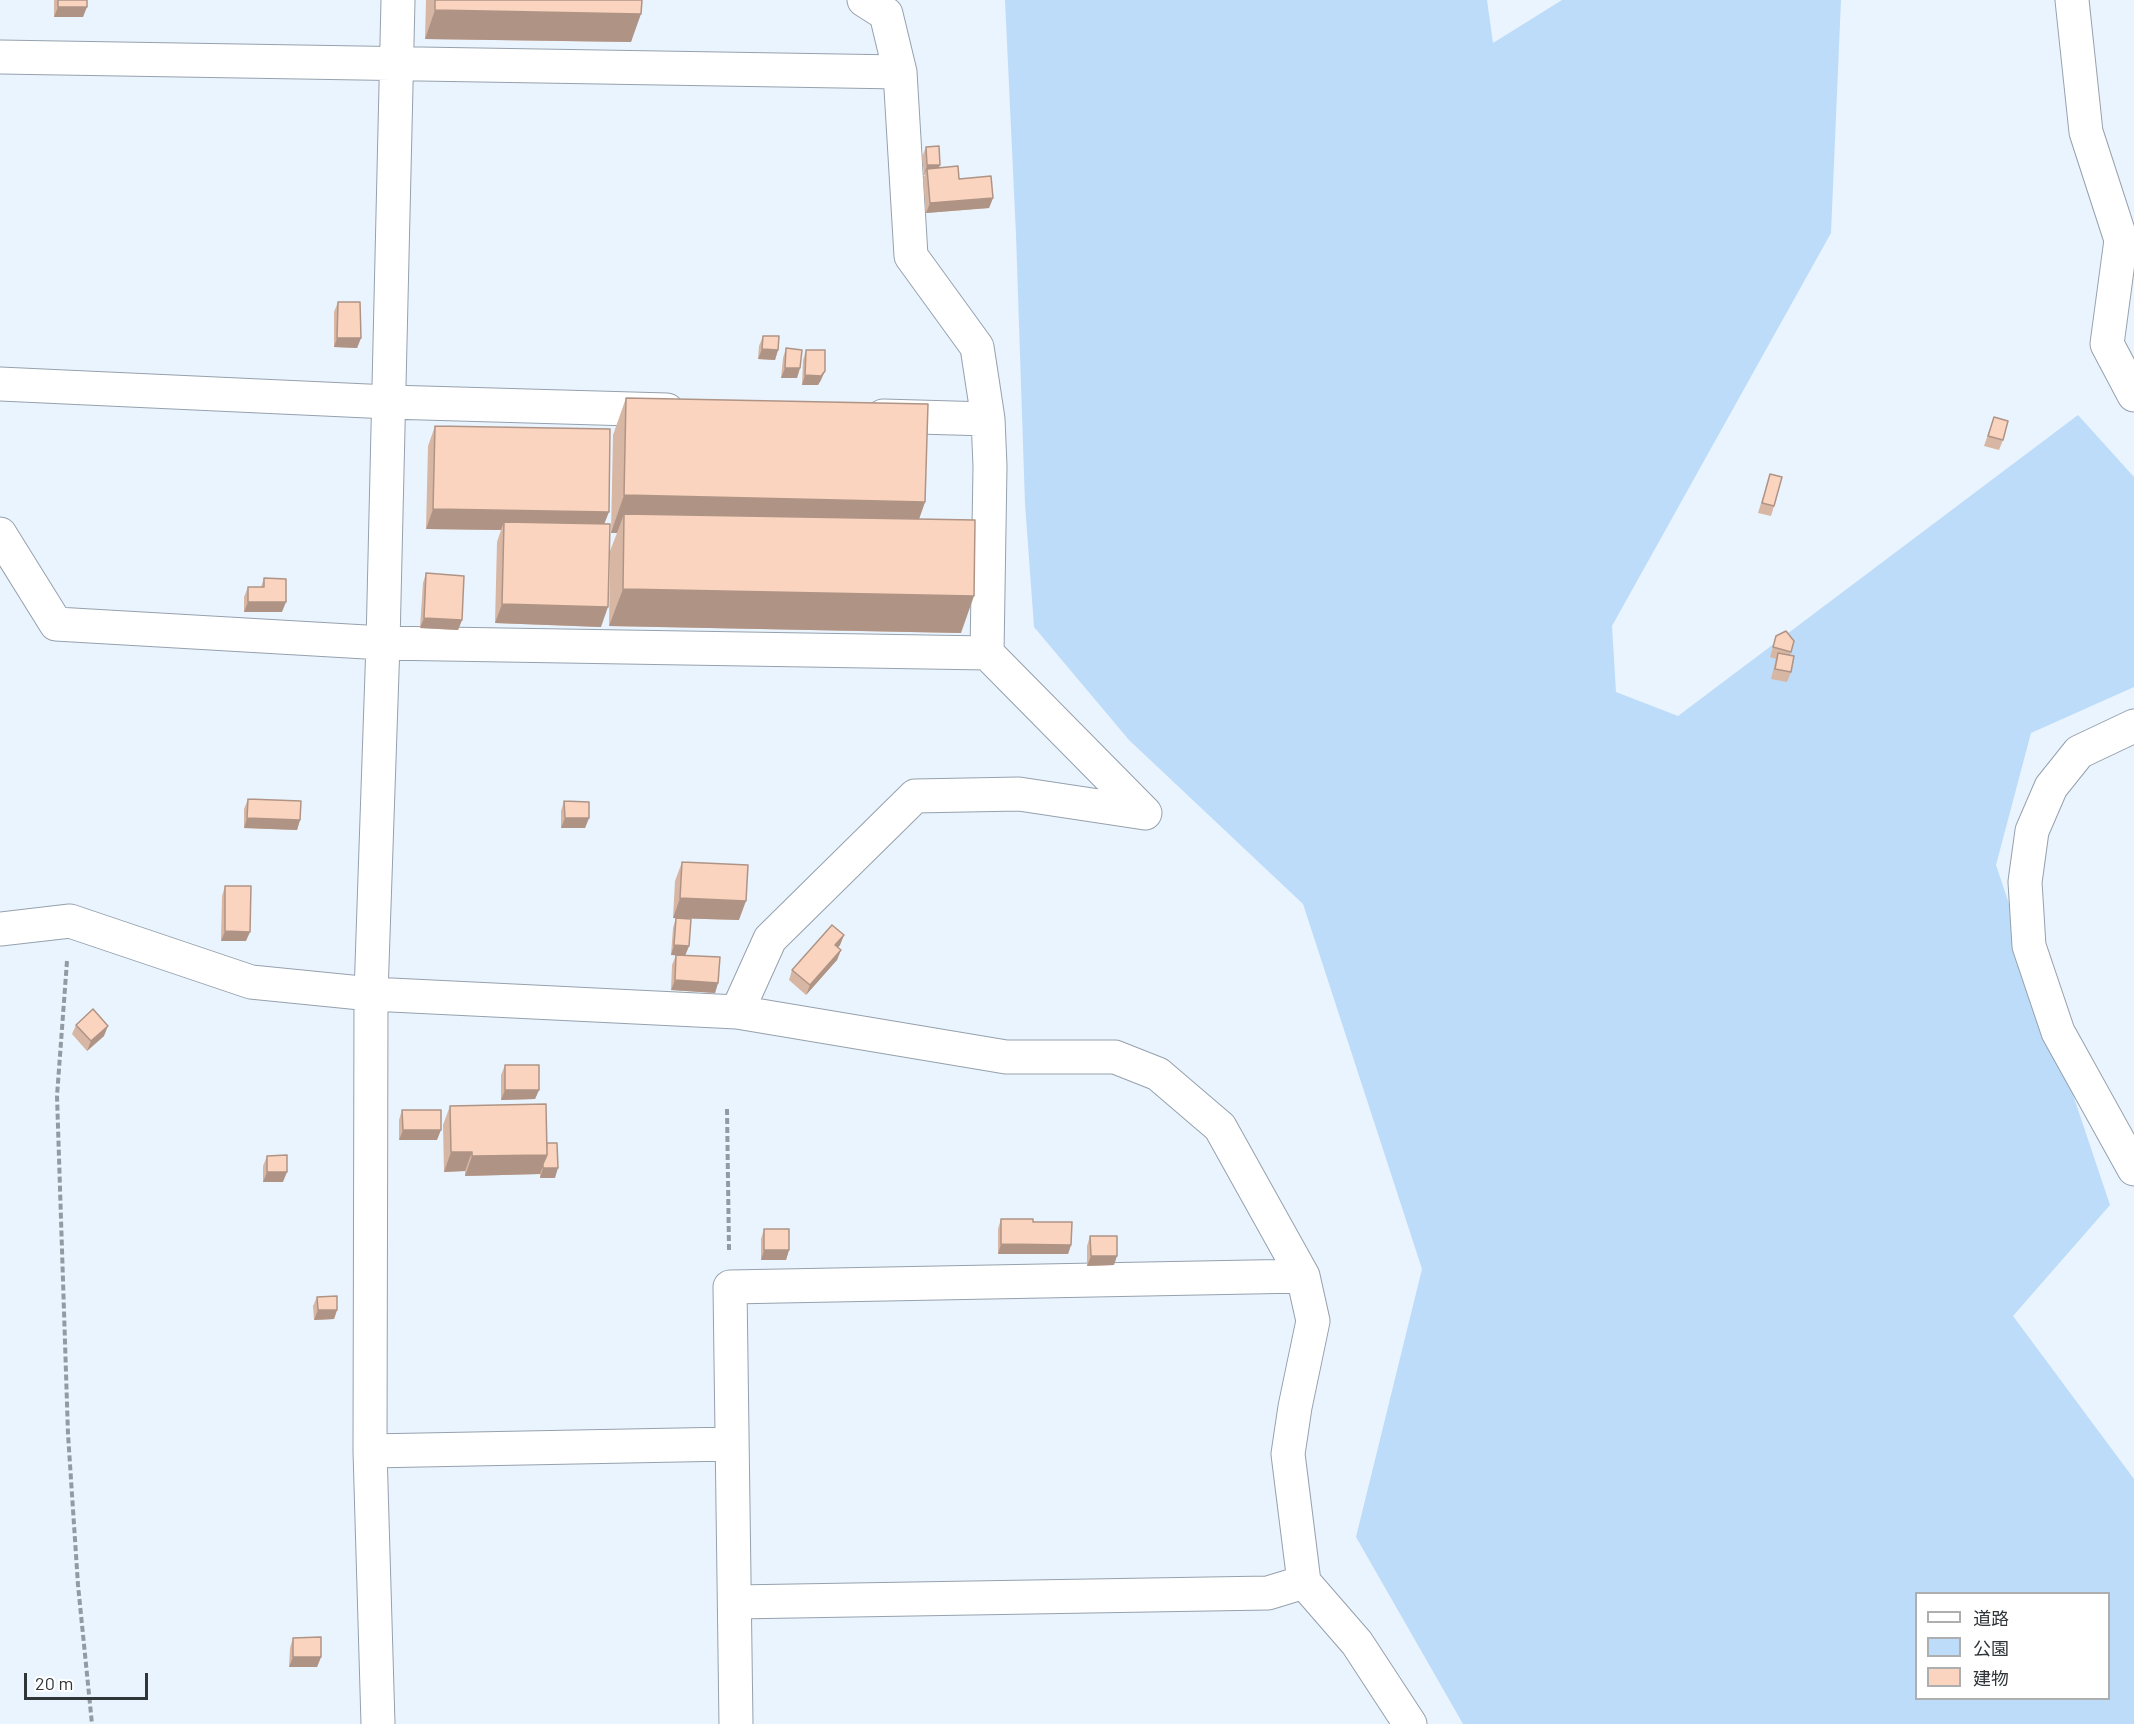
<!DOCTYPE html>
<meta charset="utf-8">
<style>
body{margin:0}
#map{position:relative;width:2134px;height:1724px;overflow:hidden;background:#eaf4fe;font-family:Barlow,"Noto Sans JP",sans-serif}
canvas{display:block}
.legend{position:absolute;left:1915px;top:1592px;width:195px;height:108px;box-sizing:border-box;background:#fff;border:2px solid #acaeb0;margin:0;padding:8px 10px;list-style:none;font-size:18px;color:#303539}
.legend li{display:flex;align-items:center;gap:12px;height:30px}
.legend b{width:30px;border:2px solid #acaeb0}
.scale{position:absolute;left:24px;top:1673px;width:124px;height:27px;box-sizing:border-box;border:3px solid #303539;border-top:0;padding-left:8px;font-size:18px;line-height:21px;white-space:nowrap;color:#303539;-webkit-text-stroke:4px #fff;paint-order:stroke}
</style>
<div id="map">
<canvas width="2134" height="1724"></canvas>
<ul class="legend">
<li><b style="height:8px;background:#fff"></b>道路</li>
<li><b style="height:16px;background:#bddcf9"></b>公園</li>
<li><b style="height:16px;background:#fad4bf"></b>建物</li>
</ul>
<div class="scale">20 m</div>
</div>
<script>
const ctx = document.querySelector('canvas').getContext('2d');
ctx.lineJoin = 'round';
function fill(path, color) { ctx.fillStyle = color; ctx.fill(path, 'evenodd'); }
const poly = rows => new Path2D(rows.map(r => 'M' + r).join(''));
function stroke(path, color, width, dash) { ctx.strokeStyle = color; ctx.lineWidth = width; ctx.lineCap = dash ? 'butt' : 'round'; ctx.setLineDash(dash || []); ctx.stroke(path); }
fill(poly([
 [1005,0,1487,0,1493,43,1562,0,1841,0,1831,233,1612,626,1616,692,1678,716,2078,415,2134,477,2134,687,2031,733,1996,865,2110,1205,2013,1316,2134,1479,2134,1724,1463,1724,1356,1537,1422,1269,1303,904,1129,740,1034,627,1025,504,1016,235],
 [1916,1594,2108,1594,2108,1698,1916,1698]
]), '#bddcf9');
const minor = poly([
 [864,0,886,14,900,72,911,256,977,347,988,419,990,466,987,653],
 [2072,0,2086,132,2121,240,2107,344,2134,395],
 [0,57,900,72],
 [0,384,389,402,667,410],
 [883,416,988,419],
 [0,534,56,624,383,643,987,653,1145,813,1019,794,915,796,770,939,737,1012],
 [2134,726,2079,752,2051,787,2032,831,2025,882,2029,946,2058,1032,2134,1169],
 [0,929,70,921,251,982,371,994,737,1012,1006,1057,1115,1057,1158,1074,1220,1127,1303,1276,1313,1321,1295,1407,1288,1454,1304,1582,1357,1643,1410,1724],
 [370,1451,731,1444],
 [735,1602,1268,1593,1304,1582],
 [378,1724,370,1451,371,994,383,643,398,0],
 [736,1724,730,1287,1303,1276]
]);
stroke(minor, '#95a1ad', 35);
stroke(poly([
 [67,961,57,1096,68,1434,78,1585,92,1724],
 [727,1109,729,1250]
]), '#939ba2', 4, [6, 3]);
stroke(minor, '#fff', 33);
fill(poly([
 [54,0,87,0,83,17,54,17],
 [426,0,642,0,631,42,425,39],
 [926,147,939,168,993,198,989,208,926,213,923,179,925,175,924,175,922,157],
 [338,302,361,338,357,348,334,347,334,312],
 [763,336,778,350,775,360,758,359,759,346],
 [786,348,800,368,797,378,781,378,783,358],
 [806,350,821,380,818,385,802,385,803,360],
 [626,398,925,502,919,519,961,633,609,626,610,551,617,533,611,533,613,435],
 [1994,417,2003,440,1999,450,1984,446],
 [435,426,604,524,601,627,495,623,497,542,501,530,426,529,428,446],
 [1770,474,1774,506,1771,516,1758,513],
 [426,573,462,620,458,630,420,628,423,583],
 [264,578,282,612,244,612,244,597,248,587,261,587],
 [1776,636,1794,641,1790,655,1791,672,1787,682,1771,679,1776,659,1770,657],
 [248,799,300,820,297,830,244,828,244,809],
 [564,801,589,818,585,828,561,828,561,811],
 [682,862,739,920,673,918,675,881],
 [225,886,246,941,221,941,222,896],
 [676,918,689,946,685,955,718,983,715,993,671,990,672,965,676,955,671,955,673,928],
 [844,935,840,945,838,947,841,950,837,960,806,995,789,980,792,970],
 [76,1025,104,1036,87,1051,72,1034],
 [505,1065,539,1090,535,1099,501,1100,501,1075],
 [450,1106,547,1143,555,1178,540,1178,540,1174,465,1176,465,1171,444,1172,443,1125],
 [402,1110,437,1140,399,1140,399,1120],
 [267,1156,283,1182,263,1182,263,1166],
 [1001,1219,1033,1222,1071,1245,1068,1254,998,1254,998,1229],
 [764,1229,789,1250,786,1260,761,1260,761,1239],
 [1090,1236,1114,1265,1087,1266,1087,1246],
 [317,1297,337,1310,334,1319,314,1320,313,1306],
 [293,1638,321,1657,317,1667,289,1667,290,1648]
]), '#d7b6a4');
fill(poly([
 [58,7,87,7,83,17,54,17],
 [435,10,641,14,631,42,425,39],
 [927,165,940,165,936,175,927,169,924,175],
 [993,198,989,208,926,213,930,203],
 [337,338,361,338,357,348,334,347],
 [762,349,778,350,775,360,758,359],
 [785,368,800,368,797,378,781,378],
 [825,371,821,380,818,385,802,385,805,375],
 [624,495,925,502,912,539,624,514,617,533,611,533],
 [433,509,609,512,601,532,504,522,501,530,426,529],
 [623,589,974,596,961,633,609,626],
 [248,602,286,602,282,612,244,612],
 [502,604,608,607,601,627,495,623],
 [424,618,462,620,458,630,420,628],
 [247,818,300,820,297,830,244,828],
 [565,818,589,818,585,828,561,828],
 [680,898,746,901,739,920,673,918],
 [225,931,250,932,246,941,221,941],
 [844,935,840,945,832,955,835,945],
 [674,945,689,946,685,956,671,955],
 [841,950,837,960,806,995,810,985],
 [675,980,718,983,715,993,671,990],
 [108,1026,104,1036,87,1051,91,1041],
 [505,1090,539,1090,535,1099,501,1100],
 [403,1130,441,1130,437,1140,399,1140],
 [451,1152,472,1152,465,1171,444,1172],
 [547,1155,540,1174,465,1176,472,1156],
 [543,1168,558,1168,555,1178,540,1178],
 [267,1172,287,1172,283,1182,263,1182],
 [1001,1244,1071,1245,1068,1254,998,1254],
 [764,1250,789,1250,786,1260,761,1260],
 [1091,1256,1117,1256,1114,1265,1087,1266],
 [318,1310,337,1310,334,1319,314,1320],
 [293,1657,321,1657,317,1667,289,1667]
]), '#af9486');
const building = poly([
 [58,0,87,0,87,7,58,7,58,0],
 [435,0,642,0,641,14,435,10,435,0],
 [939,146,940,165,927,165,926,147,939,146],
 [958,166,959,179,991,176,993,198,930,203,927,169,958,166],
 [338,302,360,302,361,338,337,338,338,302],
 [763,336,779,336,778,350,762,349,763,336],
 [786,348,802,350,800,368,785,368,786,348],
 [806,350,825,350,825,371,821,376,805,375,806,350],
 [626,398,928,404,925,502,624,495,626,398],
 [1994,417,2008,421,2003,440,1988,436,1994,417],
 [435,426,610,429,609,512,433,509,435,426],
 [1770,474,1782,477,1774,506,1762,503,1770,474],
 [624,514,975,520,974,596,623,589,624,514],
 [504,522,610,524,608,607,502,604,504,522],
 [426,573,464,576,462,620,424,618,426,573],
 [264,578,286,579,286,602,248,602,248,587,264,587,264,578],
 [1786,631,1794,641,1791,652,1773,647,1776,636,1786,631],
 [1778,653,1794,656,1791,672,1775,669,1778,653],
 [248,799,301,801,300,820,247,818,248,799],
 [564,801,589,802,589,818,565,818,564,801],
 [682,862,748,865,746,901,680,898,682,862],
 [225,886,251,886,250,932,225,931,225,886],
 [676,918,691,919,689,946,674,945,676,918],
 [832,925,844,935,835,945,841,950,810,985,792,970,832,925],
 [676,955,720,957,718,983,675,980,676,955],
 [93,1009,108,1026,91,1041,76,1025,93,1009],
 [505,1065,539,1065,539,1090,505,1090,505,1065],
 [546,1104,547,1155,472,1156,472,1152,451,1152,450,1106,546,1104],
 [402,1110,441,1110,441,1130,403,1130,402,1110],
 [547,1143,557,1143,558,1168,543,1168,543,1164,547,1155,547,1143],
 [287,1155,287,1172,267,1172,267,1156,287,1155],
 [1001,1219,1033,1219,1033,1222,1072,1222,1071,1245,1001,1244,1001,1219],
 [764,1229,789,1229,789,1250,764,1250,764,1229],
 [1090,1236,1117,1236,1117,1256,1091,1256,1090,1236],
 [337,1296,337,1310,318,1310,317,1297,337,1296],
 [321,1637,321,1657,293,1657,293,1638,321,1637]
]);
fill(building, '#fad4bf');
stroke(building, '#af9486', 1.5);
</script>
